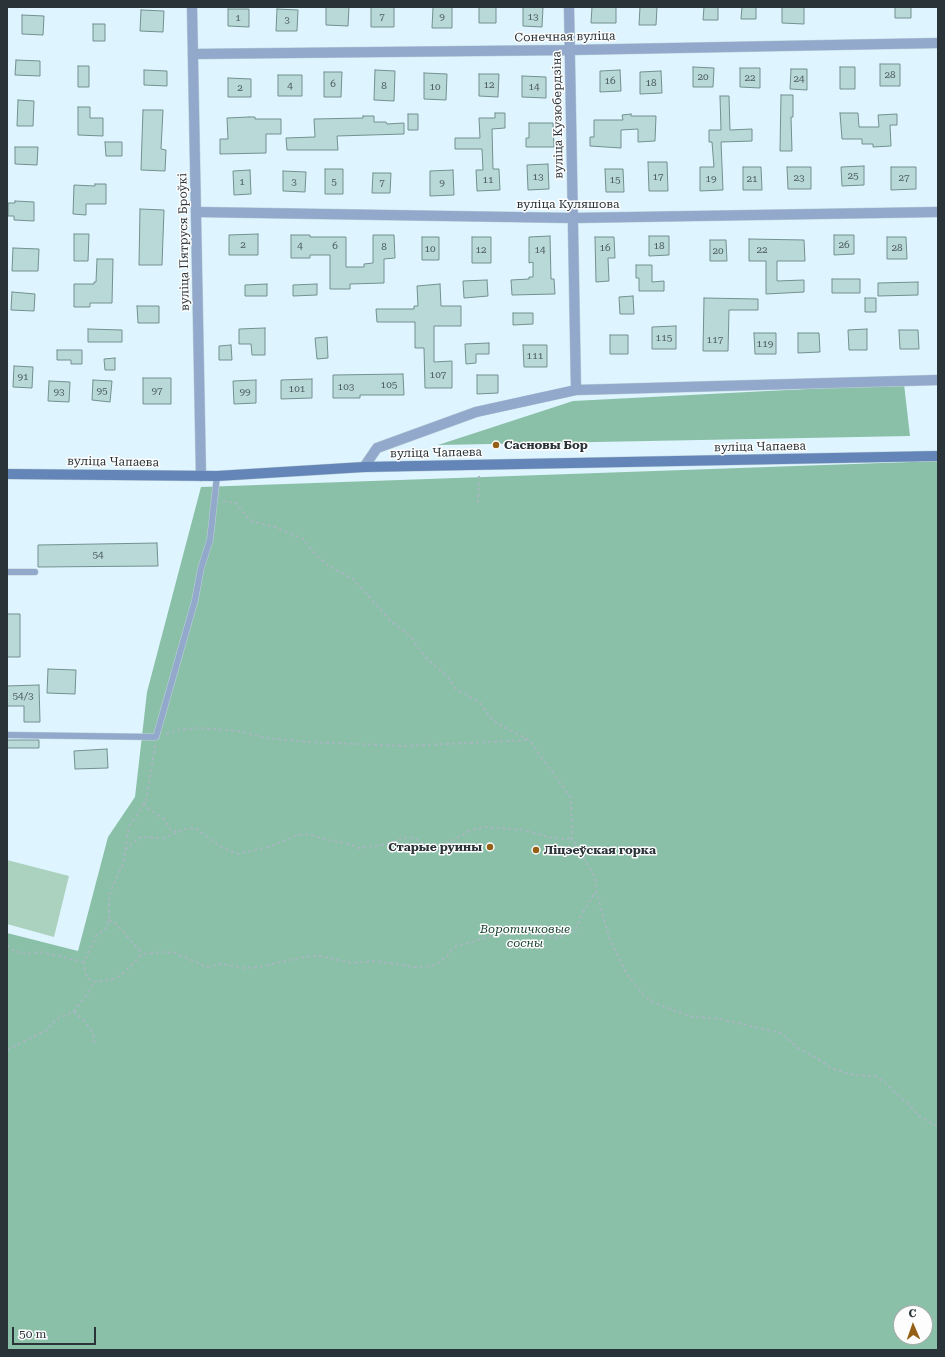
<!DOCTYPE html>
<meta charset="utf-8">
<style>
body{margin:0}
#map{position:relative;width:945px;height:1357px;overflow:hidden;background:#def4fe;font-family:"Roboto Serif",serif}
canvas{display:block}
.frame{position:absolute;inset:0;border:8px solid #293338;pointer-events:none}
.north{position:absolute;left:893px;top:1305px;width:40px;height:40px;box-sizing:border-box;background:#fdfdfd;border:1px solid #a8acae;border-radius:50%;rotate:358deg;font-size:11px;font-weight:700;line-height:16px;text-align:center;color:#293338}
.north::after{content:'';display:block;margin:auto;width:14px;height:18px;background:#956016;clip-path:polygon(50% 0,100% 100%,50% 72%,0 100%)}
.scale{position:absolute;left:12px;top:1327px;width:84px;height:18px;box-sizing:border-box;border:2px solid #293338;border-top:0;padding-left:5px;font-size:12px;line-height:14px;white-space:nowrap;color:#293338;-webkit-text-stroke:3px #fdfdfd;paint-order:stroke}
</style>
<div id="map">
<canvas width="945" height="1357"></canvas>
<div class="frame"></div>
<div class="north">С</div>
<div class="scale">50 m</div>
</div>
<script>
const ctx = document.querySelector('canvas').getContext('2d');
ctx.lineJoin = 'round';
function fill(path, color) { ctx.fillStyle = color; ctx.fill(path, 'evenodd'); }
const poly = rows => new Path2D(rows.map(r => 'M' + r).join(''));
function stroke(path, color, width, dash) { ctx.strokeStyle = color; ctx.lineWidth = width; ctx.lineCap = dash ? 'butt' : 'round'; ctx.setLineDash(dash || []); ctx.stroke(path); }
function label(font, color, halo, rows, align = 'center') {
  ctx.font = font + ' "Roboto Serif",serif'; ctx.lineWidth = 3; ctx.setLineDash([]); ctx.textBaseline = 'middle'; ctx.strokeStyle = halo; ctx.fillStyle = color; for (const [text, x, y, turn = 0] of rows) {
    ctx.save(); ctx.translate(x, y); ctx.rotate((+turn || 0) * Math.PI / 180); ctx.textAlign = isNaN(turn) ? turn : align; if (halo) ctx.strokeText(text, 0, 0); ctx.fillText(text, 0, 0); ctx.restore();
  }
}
fill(poly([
 [7,860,69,876,54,937,7,924]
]), '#aad2be');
fill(poly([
 [904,384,910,436,438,445,573,401],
 [938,461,938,1350,7,1350,7,933,78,951,108,837,135,797,147,692,201,487],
 [901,1313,925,1313,925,1337,901,1337]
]), '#8ac0a7');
const building = poly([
 [326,7,349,7,348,26,326,25,326,7],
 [371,7,394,7,394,27,371,27,371,7],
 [433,7,452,7,452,28,432,28,433,7],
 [479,7,496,7,496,23,479,23,479,7],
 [523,7,543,7,542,27,523,26,523,7],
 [592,7,616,7,616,23,591,23,592,7],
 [640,7,657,7,656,25,639,25,640,7],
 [704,7,718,7,718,20,703,20,704,7],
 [742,7,756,7,756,19,741,19,742,7],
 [782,7,804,7,804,24,782,23,782,7],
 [895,7,911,7,911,18,895,18,895,7],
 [228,9,249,9,249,27,228,26,228,9],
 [277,9,298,10,297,31,276,31,277,9],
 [141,10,164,11,163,32,140,31,141,10],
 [22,15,44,16,43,35,22,34,22,15],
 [93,24,105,24,105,41,93,41,93,24],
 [16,60,40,61,40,76,15,75,16,60],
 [880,64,900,64,900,86,880,86,880,64],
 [78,66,89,66,89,87,78,87,78,66],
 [693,67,714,68,713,87,693,87,693,67],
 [840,67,855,67,855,89,840,89,840,67],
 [740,68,760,68,760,88,740,87,740,68],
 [791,69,807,69,807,90,790,89,791,69],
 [144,70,167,71,167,86,144,85,144,70],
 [375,70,395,71,394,101,374,100,375,70],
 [620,70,621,91,600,92,600,71,620,70],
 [661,71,662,93,640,94,640,72,661,71],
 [324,72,342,72,341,97,324,97,324,72],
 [424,73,447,74,446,100,424,99,424,73],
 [479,74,499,74,498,97,479,96,479,74],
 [278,75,302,75,302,96,278,96,278,75],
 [522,76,546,77,546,98,522,97,522,76],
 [228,78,251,79,251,97,228,97,228,78],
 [781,95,793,95,793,117,791,117,792,151,780,151,781,95],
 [720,96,729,96,730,130,752,129,752,141,721,142,723,190,700,191,700,167,714,167,712,142,709,142,709,130,721,130,720,96],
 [18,100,34,101,33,126,17,126,18,100],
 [78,107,90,107,90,118,103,118,103,136,78,135,78,107],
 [143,110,163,110,161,149,166,150,165,171,141,170,143,110],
 [495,113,505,113,505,128,492,129,493,169,499,169,500,190,477,191,476,170,483,170,482,149,455,149,455,138,480,138,479,118,495,118,495,113],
 [840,113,858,113,859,127,879,127,878,115,897,114,897,125,890,125,891,146,873,147,873,144,862,144,862,139,842,139,840,113],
 [408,114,418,114,418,130,408,130,408,114],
 [631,114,631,116,656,116,655,141,638,142,638,129,621,130,621,148,590,146,590,137,594,137,594,120,623,120,622,115,631,114],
 [363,116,374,116,374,122,386,122,387,124,404,123,404,134,337,136,338,150,287,150,286,138,315,137,314,119,363,118,363,116],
 [249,117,255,117,255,119,281,119,281,134,266,134,266,153,220,154,220,139,228,139,227,118,249,117],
 [529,123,553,123,554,147,526,147,526,138,529,138,529,123],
 [105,142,122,142,122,156,106,156,105,142],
 [15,147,38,147,37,165,15,164,15,147],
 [648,162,667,162,668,191,649,191,648,162],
 [548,164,549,189,528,190,527,165,548,164],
 [864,166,864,185,842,186,841,167,864,166],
 [743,167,761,167,762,190,743,190,743,167],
 [787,167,811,167,811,189,788,189,787,167],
 [891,167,916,167,916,189,891,190,891,167],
 [325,169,343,169,343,194,325,194,325,169],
 [605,169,623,169,624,192,606,192,605,169],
 [250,170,251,194,234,195,233,171,250,170],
 [453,170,454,195,430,196,430,171,453,170],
 [283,171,306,172,305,192,283,191,283,171],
 [373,173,391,173,390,193,372,193,373,173],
 [95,184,106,184,106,204,86,204,86,215,73,214,74,185,95,186,95,184],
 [15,201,34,202,34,221,14,220,14,216,8,216,8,203,15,203,15,201],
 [140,209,164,210,162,265,139,265,140,209],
 [74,234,89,234,88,261,74,261,74,234],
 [258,234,258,255,229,255,229,235,258,234],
 [291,235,310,235,310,237,346,237,346,267,364,267,364,264,373,263,373,235,394,235,395,258,384,259,384,283,350,284,350,289,330,289,330,255,310,255,310,258,291,258,291,235],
 [834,235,854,235,854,254,834,255,834,235],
 [550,236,551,279,554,279,555,294,512,295,511,280,529,279,529,277,533,277,533,262,529,263,529,237,550,236],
 [649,236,669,236,669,255,649,256,649,236],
 [422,237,439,237,439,260,422,260,422,237],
 [472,237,491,237,491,263,472,263,472,237],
 [595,237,614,237,615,258,608,258,609,281,596,282,595,237],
 [887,237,906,237,907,259,887,259,887,237],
 [749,239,804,240,805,261,777,261,777,281,804,280,804,292,766,294,766,261,749,261,749,239],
 [710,240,726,240,727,261,710,261,710,240],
 [13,248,39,249,38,271,12,271,13,248],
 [97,259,113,259,112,303,90,303,90,307,74,307,74,284,94,284,94,282,96,282,97,259],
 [636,265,652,265,652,282,664,281,664,291,639,291,639,278,636,278,636,265],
 [832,279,860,279,860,293,832,293,832,279],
 [487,280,488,296,464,298,463,281,487,280],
 [918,282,918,295,878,296,878,283,918,282],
 [267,284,267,296,245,296,245,285,267,284],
 [317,284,317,295,293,296,293,285,317,284],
 [440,284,441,306,461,306,461,326,434,326,434,362,452,361,452,388,425,388,424,348,415,348,415,322,377,322,376,309,414,309,414,306,418,306,417,286,440,284],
 [12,292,35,294,34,311,11,310,12,292],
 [633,296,634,314,620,314,619,297,633,296],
 [704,298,758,299,758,310,729,310,728,351,703,351,704,298],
 [865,298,876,298,876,312,865,312,865,298],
 [137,306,159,306,159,323,138,323,137,306],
 [513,313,533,313,533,324,513,325,513,313],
 [676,326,676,349,652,349,652,327,676,326],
 [265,328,265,355,252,355,251,344,239,344,239,329,265,328],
 [88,329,122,330,122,342,88,342,88,329],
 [867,329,867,350,849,350,848,330,867,329],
 [899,330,918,330,919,349,900,349,899,330],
 [754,333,776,333,776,354,755,354,754,333],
 [798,333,819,333,820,352,798,353,798,333],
 [610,335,628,335,628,354,610,354,610,335],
 [327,337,328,358,317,359,315,338,327,337],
 [489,343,489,354,476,354,476,363,466,364,465,344,489,343],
 [231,345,232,360,219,360,219,346,231,345],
 [523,345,547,345,547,367,524,367,523,345],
 [57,350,82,350,82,364,71,364,71,360,57,360,57,350],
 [115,358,115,370,105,370,104,359,115,358],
 [14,366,33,367,32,388,13,387,14,366],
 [403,374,404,395,360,395,360,398,333,398,333,375,403,374],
 [477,375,498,375,498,393,477,394,477,375],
 [143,378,171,378,171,404,143,404,143,378],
 [312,379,312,398,281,399,281,380,312,379],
 [93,380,112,381,110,402,92,400,93,380],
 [256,380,256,403,234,404,233,381,256,380],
 [49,381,70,382,69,402,48,401,49,381],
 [157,543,158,566,38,567,38,545,157,543],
 [7,614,20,614,20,657,7,657,7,614],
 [48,669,76,670,75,694,47,693,48,669],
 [39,685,40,722,24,722,24,706,7,706,7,686,39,685],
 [7,740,39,740,39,748,7,748,7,740],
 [107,749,108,768,75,769,74,751,107,749]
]);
fill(building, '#b9d9d8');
stroke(building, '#729090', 1);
const service = poly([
 [7,572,35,572],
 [7,735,156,737,195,600,201,568,210,540,217,476]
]);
const minor = poly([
 [569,7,576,390],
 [193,54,570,50,938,43],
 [197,212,573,218,938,212],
 [364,467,377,448,476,412,576,390,938,380]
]);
const tertiary = poly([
 [192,7,201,476]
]);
const secondary = poly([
 [7,474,217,476,364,467,938,456]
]);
stroke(service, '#bdd1da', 7);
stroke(minor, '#bdd1da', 11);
stroke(tertiary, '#bdd1da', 11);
stroke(secondary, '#bdd1da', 11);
stroke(poly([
 [223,501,236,503,250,521,275,527,303,539,312,551,327,565,353,579,390,620,411,637,425,657,447,676,455,688,480,703,493,721,529,740,571,798,572,838,595,877,596,891,610,940,626,973,645,997,655,1003,689,1016,720,1019,781,1033,798,1048,817,1058,831,1068,853,1075,875,1076,884,1082,912,1108,920,1117,938,1126],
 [478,503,479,474],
 [166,734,178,730,199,728,237,731,267,738,309,742,404,746,529,740],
 [155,745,147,798,140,811,129,826,123,864,109,895,109,920,106,928,96,936,84,962,84,967,87,977,94,982,110,980,120,976,143,954,165,952,175,953,207,967,223,964,244,968,259,967,304,957,320,956,353,963,374,961,415,967,425,967,435,965,447,956,454,947,495,935,528,933,556,938,565,935,574,931,578,925,582,914,596,891],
 [144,803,149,809,164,819,170,829,178,832],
 [125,850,140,837,164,838,188,828,195,828,223,848,238,854,268,847,298,835,306,834,337,842,347,843,358,848,382,845,409,837,419,840,430,849,436,850,471,830,485,827,524,830,548,837,563,839,572,838],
 [109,920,116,924,143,954],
 [7,945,14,951,26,954,40,952,84,962],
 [74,1011,90,1028,94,1037,94,1043],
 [7,1050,47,1030,55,1020,74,1011,87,994,94,982]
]), '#a5b7bf', 2, [3, 3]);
stroke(service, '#92a9cb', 6);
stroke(minor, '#92a9cb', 10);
stroke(tertiary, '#92a9cb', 10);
stroke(secondary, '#6485b8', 10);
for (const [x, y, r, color] of [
 [496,445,4,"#956016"],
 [490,847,4,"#956016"],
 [536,850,4,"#956016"]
]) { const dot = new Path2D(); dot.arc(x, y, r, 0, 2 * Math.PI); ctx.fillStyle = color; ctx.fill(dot); stroke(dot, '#fdfdfd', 1.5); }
label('10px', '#4d5c60', null, [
 ["7",382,17],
 ["9",442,17],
 ["13",533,17],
 ["1",238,18],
 ["3",287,20],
 ["28",890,75],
 ["20",703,77],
 ["22",750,78],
 ["24",799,79],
 ["16",610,81],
 ["18",651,83],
 ["6",333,84],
 ["12",489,85],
 ["4",290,86],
 ["8",384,86],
 ["10",435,87],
 ["14",534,87],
 ["2",240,88],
 ["25",853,176],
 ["13",538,177],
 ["17",658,177],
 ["23",799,178],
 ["27",904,178],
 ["19",711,179],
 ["21",752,179],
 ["11",488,180],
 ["15",615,180],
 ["1",242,182],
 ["3",294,182],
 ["5",334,182],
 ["7",382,183],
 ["9",442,183],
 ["2",243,245],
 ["26",844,245],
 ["4",300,246],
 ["6",335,246],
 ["18",659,246],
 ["8",384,247],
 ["16",605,248],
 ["28",897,248],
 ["10",430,249],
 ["12",481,250],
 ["14",540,250],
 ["22",762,250],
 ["20",718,251],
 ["115",664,338],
 ["117",715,340],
 ["119",765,344],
 ["111",535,356],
 ["107",438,375],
 ["91",23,377],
 ["105",389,385],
 ["103",346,387],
 ["101",297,389],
 ["95",102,391],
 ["97",157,391],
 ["93",59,392],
 ["99",245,392],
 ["54",98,555],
 ["54/3",23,696]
]);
label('12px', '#293338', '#fdfdfd', [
 ["Сонечная вуліца",565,37,-1],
 ["вуліца Кузюбердзіна",558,115,-91],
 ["вуліца Куляшова",568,204],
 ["вуліца Пятруся Броўкі",184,242,-91],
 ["вуліца Чапаева",760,447,-1],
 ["вуліца Чапаева",436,453,-1],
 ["вуліца Чапаева",113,462,1]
]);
label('bold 12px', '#293338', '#fdfdfd', [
 ["Сасновы Бор",504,445],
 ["Старые руины",482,847,"right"],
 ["Ліцэеўская горка",544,850]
], 'left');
label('italic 12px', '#133f2e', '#fdfdfd', [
 ["Воротичковые",525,929],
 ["сосны",525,943]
]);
</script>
